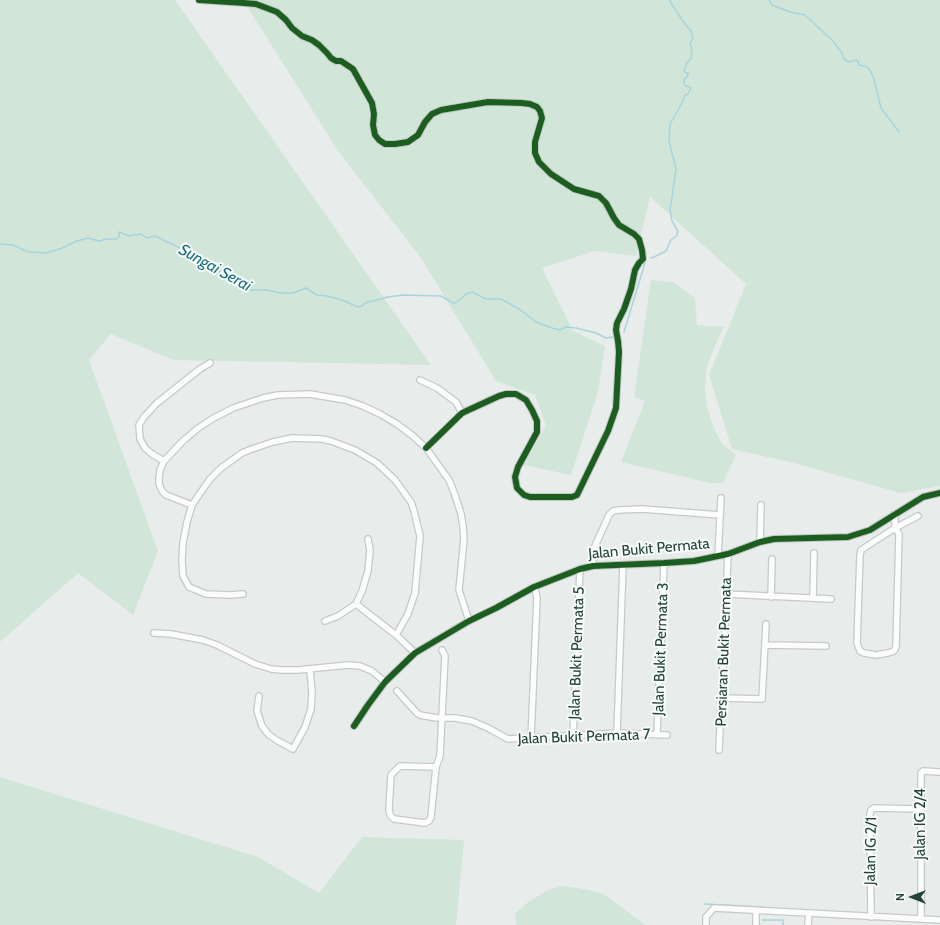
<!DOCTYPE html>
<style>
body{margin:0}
#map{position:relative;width:940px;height:925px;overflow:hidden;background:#e8edeb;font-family:Cabin,sans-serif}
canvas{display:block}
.north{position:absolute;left:892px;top:877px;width:40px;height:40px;-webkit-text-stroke:3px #f7fbf9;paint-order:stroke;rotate:270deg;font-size:11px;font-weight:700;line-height:16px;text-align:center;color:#24423a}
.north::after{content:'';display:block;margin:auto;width:14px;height:18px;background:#24423a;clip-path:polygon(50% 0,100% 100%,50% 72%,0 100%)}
</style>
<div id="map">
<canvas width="940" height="925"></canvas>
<div class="north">N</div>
</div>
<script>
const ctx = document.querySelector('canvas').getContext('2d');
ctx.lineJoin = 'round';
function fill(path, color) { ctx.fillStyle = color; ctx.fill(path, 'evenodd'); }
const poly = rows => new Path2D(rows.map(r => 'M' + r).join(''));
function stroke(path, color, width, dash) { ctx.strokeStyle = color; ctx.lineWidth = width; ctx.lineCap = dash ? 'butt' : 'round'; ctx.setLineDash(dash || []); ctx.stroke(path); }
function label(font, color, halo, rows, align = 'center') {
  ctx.font = font + ' Cabin,sans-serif'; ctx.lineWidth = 4; ctx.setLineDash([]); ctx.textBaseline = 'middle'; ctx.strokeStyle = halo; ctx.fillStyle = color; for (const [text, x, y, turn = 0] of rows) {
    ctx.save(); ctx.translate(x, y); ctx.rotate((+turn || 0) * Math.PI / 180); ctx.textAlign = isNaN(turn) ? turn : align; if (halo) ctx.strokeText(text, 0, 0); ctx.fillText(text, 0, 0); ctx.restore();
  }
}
fill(poly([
 [0,0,175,0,431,365,173,360,111,334,89,360,158,551,133,615,78,573,0,642],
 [243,0,940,0,940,486,901,493,798,464,732,449,709,375,746,284,650,197,636,256,595,251,542,268,573,331,605,346,598,392,571,475,524,465,546,425,535,395,496,381,421,258,338,151],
 [651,280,673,282,695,298,697,325,724,327,714,348,707,367,705,388,707,406,713,426,722,444,736,455,723,483,710,483,621,462,645,401,634,397],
 [0,777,258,857,319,893,362,837,464,840,456,925,0,925],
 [562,886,584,889,604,894,645,925,516,925,515,914,528,902,548,890]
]), '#d1e6d8');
stroke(poly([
 [769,0,772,5,790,12,805,15,833,41,842,53,844,59,849,62,856,60,858,61,859,65,867,67,870,70,874,79,881,108,899,132],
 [0,244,13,245,28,252,47,253,62,248,77,241,88,238,99,241,107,239,116,239,119,237,119,232,129,236,141,234,147,238,155,236,182,249,189,256,200,263,226,275,240,286,250,290,267,290,280,293,293,293,306,288,317,295,327,296,342,300,358,307,362,306,365,303,388,297,403,295,441,296,453,303,457,302,466,294,472,292,486,299,501,299,519,309,536,322,552,328,560,330,566,327,576,328,596,333,606,338,613,337],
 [651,258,656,256,666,251,671,240,677,235,678,231,672,221,670,210,676,169,669,141,670,124,682,103,685,95,688,94,691,88,690,87,685,86,684,83,684,79,686,78,688,75,688,73,686,73,684,71,687,62,689,61,691,58,692,50,690,44,693,38,691,31,682,20,671,3,670,0],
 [624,332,645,263],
 [704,904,762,907],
 [762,920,783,920,783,925]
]), '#a9d4db', 1.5);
const street = poly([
 [199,0,244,3,256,4,277,12,286,20,292,28,302,36,312,40,319,45,327,53,331,58,336,61,341,61,353,69,372,103,374,114,373,125,375,135,379,140,385,144,395,144,408,142,418,135,425,122,432,114,441,110,488,102,522,103,530,104,537,107,540,111,542,118,535,142,535,153,539,162,551,174,574,189,599,196,606,203,614,218,619,225,634,234,639,239,642,250,643,259,639,263,635,270,631,289,624,309,617,323,616,330,618,341,619,352,616,408,608,431,577,495,572,497,530,497,524,495,517,488,515,477,518,467,537,432,537,421,532,410,526,400,516,394,506,394,499,396,462,413,426,448],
 [420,380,437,388,456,402,462,413],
 [164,461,152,454,145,448,140,439,139,425,144,417,157,403,200,369,210,363],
 [192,505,166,495,162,491,159,484,159,478,160,470,164,461,183,441,197,429,212,419,233,408,263,398,278,395,310,394,345,400,363,406,380,414,397,424,413,436,426,448,449,480,455,495,461,514,463,526,464,539,459,590,469,621],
 [895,514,895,528,899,534,896,647,894,651,888,653,876,655,864,653,860,651,857,643,860,555,861,550,895,528,918,516],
 [760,542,761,505],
 [718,556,721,498],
 [593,566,593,556,595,546,609,515,613,511,619,510,642,509,720,515],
 [243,594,230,595,206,594,189,587,183,576,182,560,183,543,187,522,192,505,210,479,221,468,242,453,252,449,273,442,292,438,322,439,331,441,355,450,377,463,395,480,411,502,414,511,420,536,415,593,408,614,396,635],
 [726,594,831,599],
 [771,597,772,559],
 [813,598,814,553],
 [356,604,396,635,415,653],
 [325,621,338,616,356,604,362,591,368,571,370,550,368,539],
 [154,633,171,634,203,640,217,645,255,664,271,669,282,670,298,670,348,665,360,666,372,671,385,682],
 [765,645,826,646],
 [397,691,417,713,420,715,437,718,455,718,472,721,488,728,508,739,617,733,667,735],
 [259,696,257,711,262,726,269,735,278,741,293,749,305,727,311,709,312,693,310,670],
 [722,698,762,699,766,624],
 [354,726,368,705,385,682,415,653,469,621,496,608,534,587,580,569,593,566,664,563,694,561,728,554,760,542,774,539,848,537,870,530,923,497,940,493],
 [617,733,623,565],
 [657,734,664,563],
 [573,736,580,569],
 [531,738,537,598,536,593,534,587],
 [719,750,728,554],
 [436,767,400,766,391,775,389,809,390,815,394,819,425,823,429,821,431,817,436,767,440,756,445,656,442,650],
 [871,917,870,813,871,810,874,808,921,809],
 [921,919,921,773,923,771,940,772],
 [706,925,706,917,714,908,940,920],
 [756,925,756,910],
 [808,925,809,913]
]);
stroke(street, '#c5cac8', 8);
stroke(street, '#fcfcfc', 5.5);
stroke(poly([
 [199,0,244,3,256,4,277,12,286,20,292,28,302,36,312,40,319,45,327,53,331,58,336,61,341,61,353,69,372,103,374,114,373,125,375,135,379,140,385,144,395,144,408,142,418,135,425,122,432,114,441,110,488,102,522,103,530,104,537,107,540,111,542,118,535,142,535,153,539,162,551,174,574,189,599,196,606,203,614,218,619,225,634,234,639,239,642,250,643,259,639,263,635,270,631,289,624,309,617,323,616,330,618,341,619,352,616,408,608,431,577,495,572,497,530,497,524,495,517,488,515,477,518,467,537,432,537,421,532,410,526,400,516,394,506,394,499,396,462,413,426,448],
 [354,726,368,705,385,682,415,653,469,621,496,608,534,587,580,569,593,566,664,563,694,561,728,554,760,542,774,539,848,537,870,530,923,497,940,493]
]), '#1b5e20', 6);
label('15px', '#24423a', '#f7fbf9', [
 ["Jalan Bukit Permata",649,549,-5],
 ["Jalan Bukit Permata 3",661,649,-88],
 ["Persiaran Bukit Permata",724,652,-88],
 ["Jalan Bukit Permata 5",577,653,-88],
 ["Jalan Bukit Permata 7",584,737,-2],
 ["Jalan IG 2/4",921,824,-90],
 ["Jalan IG 2/1",871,851,-89]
]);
label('italic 16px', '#1c6f80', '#f7fbf9', [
 ["Sungai Serai",215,268,29]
]);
</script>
